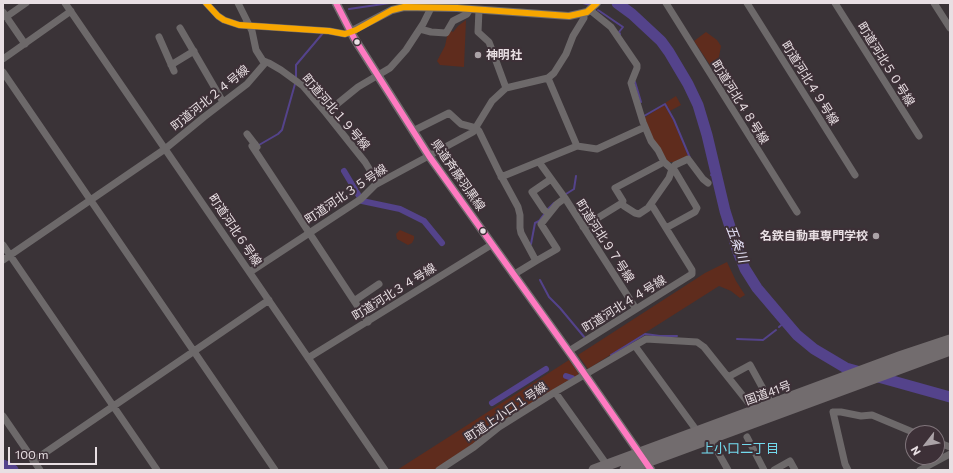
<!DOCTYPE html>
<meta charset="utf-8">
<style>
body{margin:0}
#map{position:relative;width:953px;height:473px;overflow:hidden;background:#3a3337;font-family:Commissioner,sans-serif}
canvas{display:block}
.frame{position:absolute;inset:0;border:4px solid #e8dfe3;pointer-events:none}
.north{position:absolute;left:905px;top:425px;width:40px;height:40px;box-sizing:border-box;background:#3d3037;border:1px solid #81767c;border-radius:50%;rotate:239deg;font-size:11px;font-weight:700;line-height:16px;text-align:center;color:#e8dfe3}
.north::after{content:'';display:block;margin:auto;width:14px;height:18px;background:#aba3a7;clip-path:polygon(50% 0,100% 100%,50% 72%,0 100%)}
.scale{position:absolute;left:8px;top:447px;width:89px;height:18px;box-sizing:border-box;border:2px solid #e8dfe3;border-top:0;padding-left:5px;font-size:12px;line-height:14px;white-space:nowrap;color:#e8dfe3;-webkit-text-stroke:3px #3d3037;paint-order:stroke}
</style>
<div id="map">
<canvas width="953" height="473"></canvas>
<div class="frame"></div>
<div class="north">N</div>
<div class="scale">100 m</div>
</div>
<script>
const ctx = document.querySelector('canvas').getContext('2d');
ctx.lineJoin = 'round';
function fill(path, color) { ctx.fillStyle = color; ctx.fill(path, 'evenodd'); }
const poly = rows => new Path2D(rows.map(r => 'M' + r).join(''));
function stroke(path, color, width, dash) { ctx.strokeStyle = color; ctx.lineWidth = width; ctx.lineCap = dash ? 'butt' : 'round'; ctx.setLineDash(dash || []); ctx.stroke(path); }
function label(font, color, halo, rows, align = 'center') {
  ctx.font = font + ' Commissioner,"Noto Sans JP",sans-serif'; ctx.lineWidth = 4; ctx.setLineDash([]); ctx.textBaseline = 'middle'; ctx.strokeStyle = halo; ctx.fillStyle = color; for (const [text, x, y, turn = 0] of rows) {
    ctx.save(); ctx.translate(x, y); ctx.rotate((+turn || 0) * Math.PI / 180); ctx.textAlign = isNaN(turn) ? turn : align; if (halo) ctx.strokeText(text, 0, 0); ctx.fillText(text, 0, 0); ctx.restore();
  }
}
fill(poly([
 [466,20,464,67,440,65,437,61,445,46,448,32,449,30,453,32,458,26],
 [706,32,717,40,721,46,719,57,718,60,710,65,694,41],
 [676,96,681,105,670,111,665,103],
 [664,105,673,120,688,156,674,162,667,162,653,141,644,118],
 [400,230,414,236,414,239,412,243,408,245,397,239,396,234],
 [727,262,736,281,745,295,740,298,731,291,719,286,588,369,578,355,705,273],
 [569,360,579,374,508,417,471,445,434,470,397,470]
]), '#5f2c1d');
stroke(poly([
 [583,3,590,5],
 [349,9,390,3],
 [598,10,623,27,619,32,620,34],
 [296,78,296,65,323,33],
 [635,82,641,102],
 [644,116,665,104,674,120,690,158],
 [259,145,278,134,282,130,295,84],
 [711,175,717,175],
 [566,194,574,189,576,176],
 [547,210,554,203],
 [531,244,535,223,539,221,545,213],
 [540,280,549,297,560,308,585,338],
 [779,327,785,322],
 [737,339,763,340,776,330],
 [611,355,645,334,660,336,677,336]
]), '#54438b', 2);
stroke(poly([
 [344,171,359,196],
 [362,201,400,209,424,221,442,243],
 [566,376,572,378],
 [492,403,546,369]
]), '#54438b', 6);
stroke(poly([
 [617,3,632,14,661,41,669,52,688,84,698,105,707,135,725,211,738,252,745,269,757,288,779,314,797,335,814,349,846,368,950,397],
 [3,465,13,470]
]), '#54438b', 11);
stroke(poly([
 [65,3,385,470],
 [206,3,218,16,224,20,239,25,329,31,345,34,350,32],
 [238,3,252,31,256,50,263,61,269,63,281,70,303,86,326,113,365,162,378,183],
 [666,3,797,212],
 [747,3,855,175],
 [835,3,919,136],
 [934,3,950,28],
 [479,10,478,32,489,42,506,88],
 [590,10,611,27,637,65,637,68,631,83,643,122,651,141,658,150,664,162,672,169,669,178,648,208,639,214,635,213,624,206,622,203],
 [3,12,25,44],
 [6,17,26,3],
 [180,28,223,102],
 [420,29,431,32,446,33,453,21,467,14,470,9],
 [159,37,174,71],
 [3,59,71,11],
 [171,65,194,51],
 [3,72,275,470],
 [548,78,577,146],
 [326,113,358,87,390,68,406,50,423,24,432,6],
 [413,131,449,113,461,124,476,128,479,131,499,172,518,207,520,215,520,228,521,233,536,261,513,275],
 [247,134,257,147],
 [255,144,252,146,368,322],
 [539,162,565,198],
 [501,177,577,146,597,149,645,127],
 [548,213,544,210,532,192,551,179],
 [583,227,622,203,623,201,615,188,664,162],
 [666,228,695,212,697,208,675,171,672,169,675,165,688,159,703,179,708,183],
 [3,245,157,470],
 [3,260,165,149,204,117,247,84,266,62],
 [536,261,557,249,541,224,557,204,565,198,636,309],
 [250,272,361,199,375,185,473,132,492,101,506,88,548,78,554,73,566,54,573,36,584,18,584,13],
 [354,301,379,284],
 [635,346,697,431],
 [569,351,692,274,692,270,651,204],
 [308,358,491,245],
 [728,377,750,365,772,405],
 [555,392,607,465],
 [3,416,40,470],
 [747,437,764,470],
 [710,438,728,470],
 [937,442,950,447],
 [33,461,269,300],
 [439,470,474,447,499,427,555,392,646,339,697,342,704,347,755,411],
 [774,470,790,461,795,470],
 [848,470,845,464,833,412,841,412,861,416,872,415,915,433],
 [920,470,950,454]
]), '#6d696a', 7);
stroke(poly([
 [350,32,392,10,404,7,457,8,569,16,587,12,597,3]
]), '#6d696a', 8);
stroke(poly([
 [336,3,354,38,429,156,572,356,651,470]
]), '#706a6d', 9);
stroke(poly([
 [594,470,902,356,950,340],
 [625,470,950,350]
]), '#726c6e', 11);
stroke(poly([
 [336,3,354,38,429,156,572,356,651,470]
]), '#fe7ac1', 6);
stroke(poly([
 [206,3,218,16,224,20,239,25,329,31,345,34,356,30,392,10,404,7,457,8,569,16,587,12,597,3]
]), '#f7a600', 6);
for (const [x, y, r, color] of [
 [357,42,3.5,"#e8dfe3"],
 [478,55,4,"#aba3a7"],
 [483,231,3.5,"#e8dfe3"],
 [876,236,4,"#aba3a7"]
]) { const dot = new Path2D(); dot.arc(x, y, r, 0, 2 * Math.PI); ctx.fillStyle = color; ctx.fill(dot); stroke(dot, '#3d3037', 1.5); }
label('bold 12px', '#e8dfe3', '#3d3037', [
 ["神明社",486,55],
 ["名鉄自動車専門学校",868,236,"right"]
], 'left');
label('12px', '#e8dfe3', '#3d3037', [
 ["町道河北５０号線",886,64,58],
 ["町道河北４９号線",810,83,58],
 ["町道河北２４号線",210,98,-39],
 ["町道河北４８号線",740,102,58],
 ["町道河北１９号線",336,112,49],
 ["県道斉藤羽黒線",458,175,55],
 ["町道河北３５号線",346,194,-34],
 ["町道河北６号線",235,230,56],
 ["町道河北９７号線",605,241,57],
 ["町道河北３４号線",394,292,-32],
 ["町道河北４４号線",624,304,-32],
 ["国道41号",768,393,-20],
 ["町道上小口１号線",506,412,-34]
]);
label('italic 13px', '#e4e1f7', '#3d3037', [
 ["五条川",737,244,69]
]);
label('13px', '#72daed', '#3d3037', [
 ["上小口二丁目",740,449]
]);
</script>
